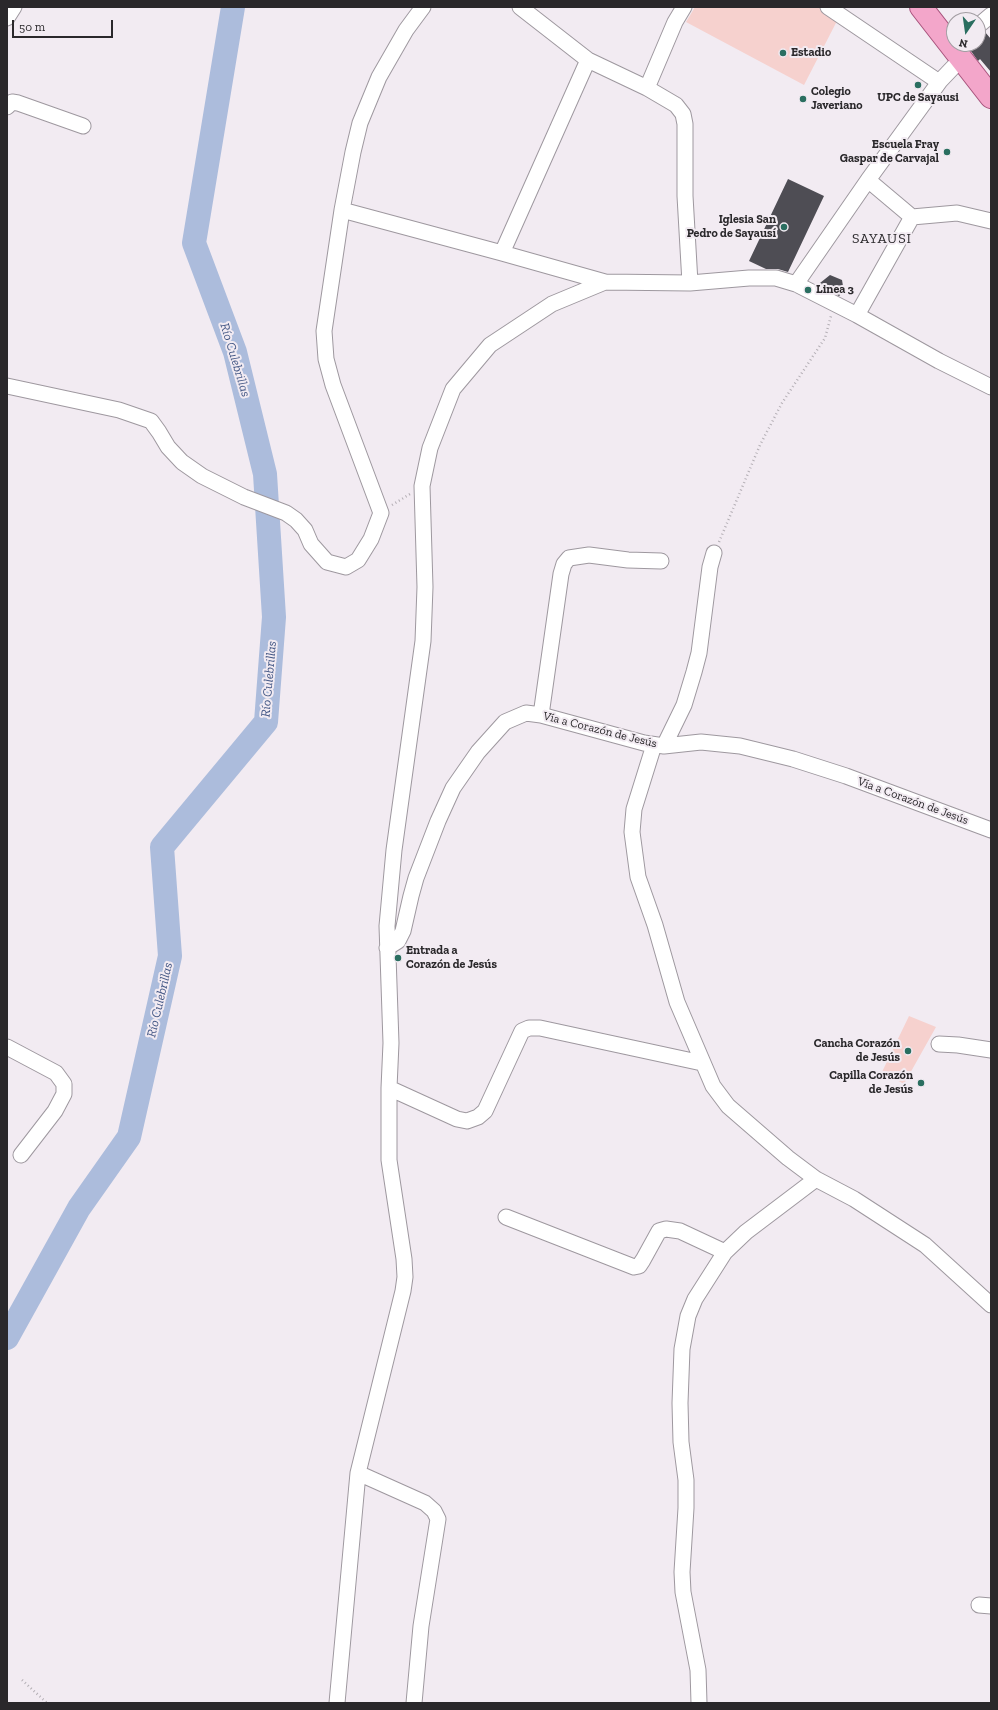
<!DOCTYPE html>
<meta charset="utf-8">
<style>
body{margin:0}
#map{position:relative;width:998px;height:1710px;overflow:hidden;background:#f2ebf2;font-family:"Zilla Slab",serif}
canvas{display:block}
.frame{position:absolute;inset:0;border:8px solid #2a282b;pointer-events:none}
.north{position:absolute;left:946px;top:12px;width:40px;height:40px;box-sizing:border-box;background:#f2ebf2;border:1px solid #a29da2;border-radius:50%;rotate:193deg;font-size:11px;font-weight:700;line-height:16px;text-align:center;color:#2a282b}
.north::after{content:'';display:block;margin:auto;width:14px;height:18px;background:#2a6e60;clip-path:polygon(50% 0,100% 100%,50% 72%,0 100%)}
.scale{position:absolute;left:12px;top:20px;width:101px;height:18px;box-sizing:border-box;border:2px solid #2a282b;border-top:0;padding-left:5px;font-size:12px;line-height:14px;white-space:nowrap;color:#2a282b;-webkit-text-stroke:3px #f2ebf2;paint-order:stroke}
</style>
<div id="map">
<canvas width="998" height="1710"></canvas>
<div class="frame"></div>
<div class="north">N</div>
<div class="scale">50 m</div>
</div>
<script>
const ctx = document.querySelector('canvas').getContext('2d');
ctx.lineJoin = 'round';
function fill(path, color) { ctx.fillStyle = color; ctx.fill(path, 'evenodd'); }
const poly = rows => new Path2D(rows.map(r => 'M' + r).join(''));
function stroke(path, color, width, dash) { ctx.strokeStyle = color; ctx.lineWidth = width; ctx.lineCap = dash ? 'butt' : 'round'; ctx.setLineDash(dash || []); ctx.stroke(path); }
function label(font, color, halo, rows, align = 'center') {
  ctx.font = font + ' "Zilla Slab",serif'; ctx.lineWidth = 4; ctx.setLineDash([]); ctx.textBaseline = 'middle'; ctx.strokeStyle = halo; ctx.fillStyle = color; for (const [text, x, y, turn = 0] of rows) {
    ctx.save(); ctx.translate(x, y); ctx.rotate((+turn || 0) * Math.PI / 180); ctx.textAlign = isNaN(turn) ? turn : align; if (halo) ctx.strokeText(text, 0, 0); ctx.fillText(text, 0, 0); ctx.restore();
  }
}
fill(poly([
 [695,7,818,7,838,19,804,85,686,22],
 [909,1016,936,1027,904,1084,882,1072]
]), '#f6d1ce');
stroke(poly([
 [7,1338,79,1208,129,1137,170,956,162,847,266,722,274,617,265,474,235,352,194,243,233,7]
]), '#acbcdc', 24);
fill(poly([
 [985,32,991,39,991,72,980,59,978,61,966,44,978,44,978,35],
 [788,179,824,196,788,272,778,269,766,269,749,261],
 [830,275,842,280,844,292,839,296,821,287,820,283]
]), '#4e4d54');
const street = poly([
 [520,7,588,60,647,88,676,105,683,114,685,124,685,196,690,283],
 [828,7,939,82],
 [7,18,14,7],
 [978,26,991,15],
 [647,88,675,22,684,7],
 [7,107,12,102,18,103,83,126],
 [868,180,912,217,957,213,991,221],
 [342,210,353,152,360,123,379,77,406,30,423,7],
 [502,253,588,60],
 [796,284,868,180,940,81,961,59],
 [857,315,912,217],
 [7,386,119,410,151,421,159,432,168,447,182,462,202,476,244,497,286,513,296,520,305,530,311,544,327,562,346,567,358,560,371,539,381,513,333,385,326,359,324,331,342,210,502,253,605,282],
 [541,715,561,574,564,564,569,558,589,555,628,560,661,561],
 [654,745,634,809,632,832,638,877,655,925,677,1002,713,1086,728,1106,788,1158,816,1179,854,1199,925,1245,991,1305],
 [664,746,684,705,694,672,699,653,710,567,714,553],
 [387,948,398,941,403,931,411,896,416,878,438,821,453,788,478,752,505,722,526,713,541,715,644,743,664,746,701,742,740,746,793,759,846,776,991,830],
 [939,1044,958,1045,991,1050],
 [7,1047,56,1073,64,1084,64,1094,55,1111,21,1155],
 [389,1088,457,1119,467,1121,478,1117,485,1111,522,1031,529,1028,540,1028,702,1063],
 [506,1217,634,1267,639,1266,643,1260,659,1231,666,1229,680,1231,725,1252],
 [358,1473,425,1503,434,1511,438,1519,421,1626,414,1703],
 [979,1605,991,1606],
 [337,1703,358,1473,403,1291,405,1277,404,1259,389,1160,389,1088,391,1043,387,926,394,850,423,641,425,587,422,486,430,448,453,389,490,345,552,304,605,282,690,283,749,278,776,278,796,284,857,315,939,361,991,387],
 [699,1703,698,1670,683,1592,682,1572,686,1508,686,1480,681,1442,680,1403,682,1349,688,1316,695,1299,725,1252,746,1232,816,1179]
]);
const primary = poly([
 [921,7,991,97]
]);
stroke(street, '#9e989f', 17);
stroke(primary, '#a7537c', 24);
stroke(poly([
 [392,505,410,494],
 [719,542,760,445,782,403,825,338,831,316],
 [22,1680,47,1703]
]), '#b4afb5', 2.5, [1, 3]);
stroke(street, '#fff', 15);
stroke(primary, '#f3a6ca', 22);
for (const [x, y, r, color] of [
 [783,53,4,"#2a6e60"],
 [918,85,4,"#2a6e60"],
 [803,99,4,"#2a6e60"],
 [947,152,4,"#2a6e60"],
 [784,227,4,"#2a6e60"],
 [808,290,4,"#2a6e60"],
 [398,958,4,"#2a6e60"],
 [908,1051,4,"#2a6e60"],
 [921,1083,4,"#2a6e60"]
]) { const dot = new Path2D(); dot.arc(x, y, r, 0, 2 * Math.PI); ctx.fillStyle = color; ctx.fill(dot); stroke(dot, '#f2ebf2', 1.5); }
label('bold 12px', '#2a282b', '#f2ebf2', [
 ["Estadio",791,53],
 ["Colegio",811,92],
 ["Javeriano",811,106],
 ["UPC de Sayausi",918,98,"center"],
 ["Escuela Fray",939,145,"right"],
 ["Gaspar de Carvajal",939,159,"right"],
 ["Iglesia San",776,220,"right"],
 ["Pedro de Sayausí",776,234,"right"],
 ["Linea 3",816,290],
 ["Entrada a",406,951],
 ["Corazón de Jesús",406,965],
 ["Cancha Corazón",900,1044,"right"],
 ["de Jesús",900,1058,"right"],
 ["Capilla Corazón",913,1076,"right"],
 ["de Jesús",913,1090,"right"]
], 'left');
label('12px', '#2a282b', '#f2ebf2', [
 ["Vía a Corazón de Jesús",600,730,14],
 ["Vía a Corazón de Jesús",913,801,20]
]);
label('italic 13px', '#425684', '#f2ebf2', [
 ["Río Culebrillas",235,360,73],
 ["Río Culebrillas",269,679,-85],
 ["Río Culebrillas",160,1000,-77]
]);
ctx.letterSpacing = '1px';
label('14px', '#2a282b', '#f2ebf2', [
 ["SAYAUSI",882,239]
]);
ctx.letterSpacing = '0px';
</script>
